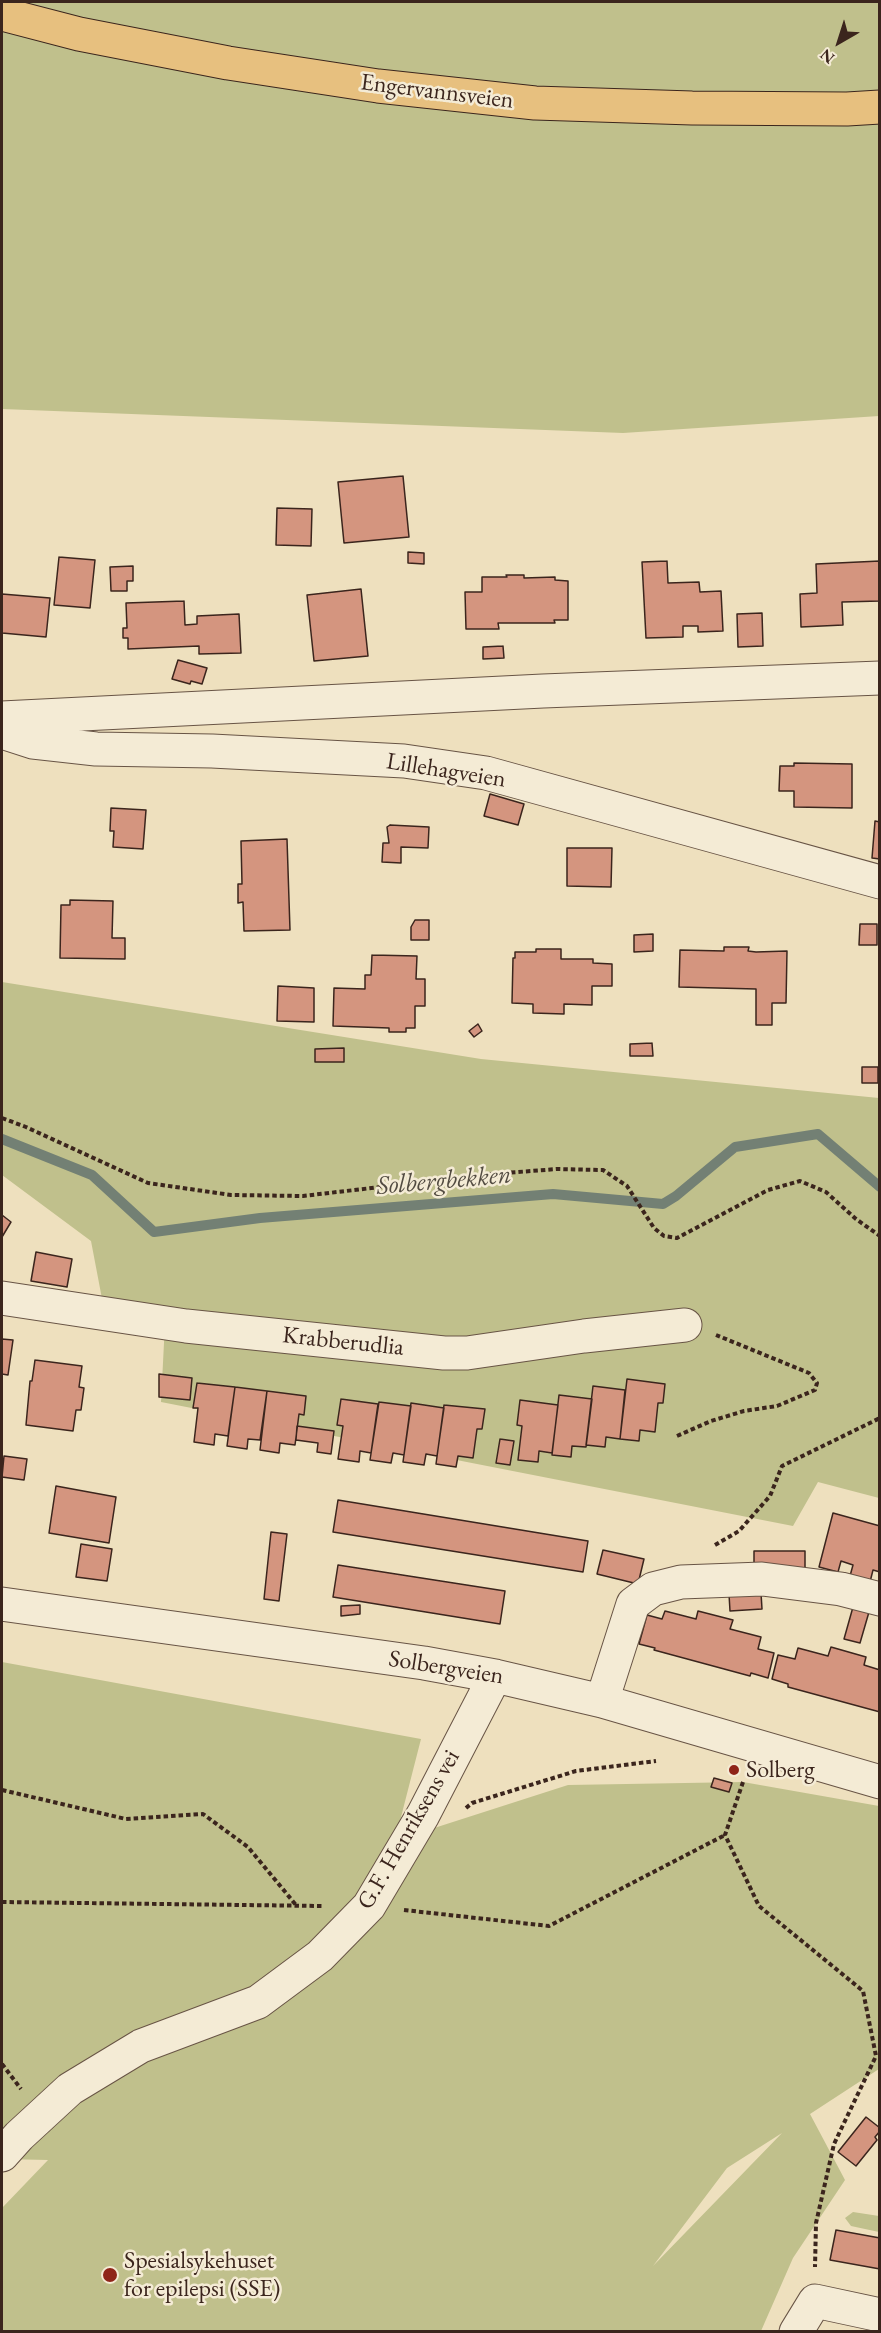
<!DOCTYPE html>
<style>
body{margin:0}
#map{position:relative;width:881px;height:2333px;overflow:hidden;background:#eee0be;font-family:"EB Garamond",serif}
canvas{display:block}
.frame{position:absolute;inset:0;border:3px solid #3b251d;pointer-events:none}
.north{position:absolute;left:809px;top:12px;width:60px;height:60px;-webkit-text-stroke:4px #f4ebd5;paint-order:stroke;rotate:219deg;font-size:16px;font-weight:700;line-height:24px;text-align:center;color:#3b251d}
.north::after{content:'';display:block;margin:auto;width:21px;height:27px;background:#3b251d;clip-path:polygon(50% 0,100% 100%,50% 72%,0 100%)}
</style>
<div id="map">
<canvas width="881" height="2333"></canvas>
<div class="frame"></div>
<div class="north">N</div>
</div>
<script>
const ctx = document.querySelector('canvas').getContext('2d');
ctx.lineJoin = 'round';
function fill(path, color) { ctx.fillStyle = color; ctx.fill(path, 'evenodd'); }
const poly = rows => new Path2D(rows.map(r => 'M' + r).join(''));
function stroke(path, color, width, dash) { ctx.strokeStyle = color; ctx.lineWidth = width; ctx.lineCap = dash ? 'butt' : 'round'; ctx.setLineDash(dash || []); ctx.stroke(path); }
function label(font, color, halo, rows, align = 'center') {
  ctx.font = font + ' "EB Garamond",serif'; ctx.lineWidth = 5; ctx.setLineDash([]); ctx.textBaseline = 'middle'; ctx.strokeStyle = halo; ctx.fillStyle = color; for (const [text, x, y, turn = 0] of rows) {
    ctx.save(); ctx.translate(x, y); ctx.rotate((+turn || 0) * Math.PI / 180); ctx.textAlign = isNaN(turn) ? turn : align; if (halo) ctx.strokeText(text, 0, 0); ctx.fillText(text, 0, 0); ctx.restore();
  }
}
fill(poly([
 [2,2,879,2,879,416,623,433,2,409],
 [2,982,481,1059,879,1098,879,1498,818,1482,793,1526,161,1402,165,1323,103,1304,91,1241,2,1175],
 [2,1662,421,1739,400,1821,428,1830,568,1785,743,1782,879,1806,879,2069,810,2114,845,2180,793,2258,761,2331,2,2331,2,2208,48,2160,2,2159],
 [782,2133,653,2266,727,2168],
 [853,2212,879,2216,879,2232,851,2226,845,2218]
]), '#c0c08c');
stroke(poly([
 [2,1139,92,1175,154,1232,260,1218,553,1194,663,1204,676,1196,735,1147,818,1134,880,1187]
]), '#738074', 10);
const building = poly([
 [403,476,409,537,344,543,338,482,403,476],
 [277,508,312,509,311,546,276,545,277,508],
 [408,552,424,553,424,564,408,563,408,552],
 [59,557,95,560,90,608,54,605,59,557],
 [667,561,668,583,699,582,700,592,721,591,723,631,698,632,698,626,683,626,683,637,646,638,642,562,667,561],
 [880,561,880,601,842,602,843,625,801,627,800,594,817,593,816,564,880,561],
 [133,566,133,581,127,581,127,591,111,591,110,567,133,566],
 [506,575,524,575,524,578,555,577,555,580,568,581,568,620,554,620,555,623,498,623,499,629,466,629,465,592,482,592,482,577,507,577,506,575],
 [361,589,368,656,314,661,307,595,361,589],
 [2,594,50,598,46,637,2,633,2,594],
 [184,601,185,625,197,624,197,616,239,614,241,653,199,654,199,646,128,649,128,638,123,638,123,628,127,628,126,603,184,601],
 [762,613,763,646,738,647,737,614,762,613],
 [503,646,504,658,483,659,483,647,503,646],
 [178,660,207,668,202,684,191,681,190,684,172,679,178,660],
 [794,763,852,764,852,808,794,807,794,791,779,791,780,766,794,766,794,763],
 [490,794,524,804,518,825,484,816,490,794],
 [111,808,146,810,143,849,113,847,114,831,110,831,111,808],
 [875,821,880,822,880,859,872,858,875,821],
 [390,825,429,827,428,848,401,847,401,863,382,862,383,843,389,843,387,827,390,825],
 [287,839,290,930,244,931,243,902,238,903,238,884,242,884,241,841,287,839],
 [567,848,612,848,611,887,567,886,567,848],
 [70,900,113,901,112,938,125,938,125,959,60,958,61,905,70,905,70,900],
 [415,920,429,920,429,940,411,940,411,927,415,920],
 [860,924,877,924,877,945,859,945,860,924],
 [653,934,653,951,634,952,634,935,653,934],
 [724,947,749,947,748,951,756,952,787,951,786,1003,772,1003,772,1025,756,1025,756,989,679,987,680,950,724,951,724,947],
 [536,949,561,949,561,959,593,959,593,963,612,964,612,986,592,986,592,1005,564,1004,564,1014,533,1013,533,1004,512,1003,513,958,515,958,515,952,536,952,536,949],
 [372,955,417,956,416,979,425,979,425,1006,415,1006,415,1028,406,1028,406,1032,389,1032,389,1028,333,1026,334,988,365,989,365,975,371,975,372,955],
 [278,986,314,988,314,1022,277,1021,278,986],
 [478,1024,482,1031,474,1037,469,1031,478,1024],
 [652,1043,653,1056,630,1056,630,1044,652,1043],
 [344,1048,344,1062,315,1062,315,1049,344,1048],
 [862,1067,878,1067,878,1083,862,1083,862,1067],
 [2,1215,11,1222,2,1237,2,1215],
 [36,1252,72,1259,67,1287,31,1281,36,1252],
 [2,1339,13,1340,8,1375,2,1374,2,1339],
 [35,1360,82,1366,79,1387,84,1388,81,1410,76,1410,73,1431,26,1425,30,1381,32,1381,35,1360],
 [159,1374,192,1378,190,1400,159,1397,159,1374],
 [627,1379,665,1384,663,1403,658,1403,655,1432,640,1430,639,1441,620,1439,627,1379],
 [197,1383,235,1387,228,1436,215,1434,214,1445,194,1442,198,1408,193,1408,197,1383],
 [593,1386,625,1390,620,1439,606,1437,605,1447,586,1445,593,1386],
 [235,1387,267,1391,260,1440,248,1439,247,1449,227,1446,235,1387],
 [267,1391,306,1396,304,1415,299,1414,295,1445,280,1443,279,1453,260,1450,267,1391],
 [559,1395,592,1399,586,1447,572,1446,571,1457,552,1455,559,1395],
 [341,1399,378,1404,371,1453,360,1451,359,1462,338,1459,343,1426,337,1425,341,1399],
 [520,1400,558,1405,552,1453,539,1451,538,1462,518,1460,522,1426,517,1425,520,1400],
 [379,1402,411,1406,404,1455,393,1453,391,1463,370,1460,379,1402],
 [411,1403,444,1408,437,1456,426,1454,424,1465,403,1462,411,1403],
 [444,1405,485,1409,482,1429,477,1429,473,1458,458,1456,456,1467,436,1464,444,1405],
 [297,1426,334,1431,331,1454,317,1452,318,1443,296,1440,297,1426],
 [500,1439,514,1441,510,1465,496,1463,500,1439],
 [4,1456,27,1459,24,1480,2,1477,4,1456],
 [56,1486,116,1497,109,1543,49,1533,56,1486],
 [338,1500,588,1541,583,1572,333,1532,338,1500],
 [833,1513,880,1526,880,1572,873,1570,870,1582,850,1576,853,1565,841,1561,838,1572,819,1567,833,1513],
 [271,1532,287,1534,279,1601,264,1599,271,1532],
 [81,1544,112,1549,107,1581,76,1577,81,1544],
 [603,1550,644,1559,638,1584,597,1574,603,1550],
 [754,1551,805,1551,805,1568,754,1568,754,1551],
 [338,1565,505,1591,500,1624,333,1597,338,1565],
 [761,1593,762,1609,730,1611,729,1594,761,1593],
 [360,1605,360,1614,341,1616,341,1606,360,1605],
 [853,1607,869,1612,860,1643,844,1639,853,1607],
 [665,1611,696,1619,698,1611,733,1620,730,1629,761,1637,758,1649,774,1653,768,1678,751,1673,750,1676,654,1650,655,1648,639,1644,647,1615,662,1619,665,1611],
 [831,1647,866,1657,864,1665,880,1670,880,1712,788,1687,788,1684,772,1679,778,1655,795,1659,798,1648,828,1656,831,1647],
 [714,1778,732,1783,729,1792,711,1787,714,1778],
 [866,2117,880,2128,880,2131,875,2137,877,2140,856,2166,838,2152,866,2117],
 [836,2230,880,2238,880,2269,830,2260,836,2230]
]);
fill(building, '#d4957f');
stroke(building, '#3b251d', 1.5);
const minor = poly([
 [2,718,543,691,880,678],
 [2,732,33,742,96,749,212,751,404,761,486,773,880,882],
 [2,1298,186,1326,444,1353,467,1353,584,1336,685,1325],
 [2,1604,424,1663,495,1676,602,1701,880,1782],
 [602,1701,633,1604,653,1589,681,1582,762,1579,841,1589,880,1599],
 [2,2155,19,2136,70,2089,141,2046,258,2002,320,1956,369,1906,423,1815,495,1676],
 [796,2332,815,2301,880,2315]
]);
const major = poly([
 [2,14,79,34,228,63,378,86,535,103,692,108,847,109,880,107]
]);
stroke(minor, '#685445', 35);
stroke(major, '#3b251d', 35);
stroke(poly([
 [2,1118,26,1127,148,1183,231,1195,303,1196,492,1174,557,1169,603,1170,627,1186,654,1228,664,1236,677,1238,768,1190,800,1181,826,1192,856,1219,880,1236],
 [677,1436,711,1421,744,1411,777,1406,815,1390,817,1383,809,1373,716,1335],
 [715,1545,739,1531,770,1496,782,1466,880,1418],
 [743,1782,725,1835,759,1906,863,1991,876,2056,834,2144,816,2223,815,2267],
 [2,1790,126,1819,203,1814,248,1847,296,1905],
 [466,1808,472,1803,576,1771,656,1761],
 [2,1902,322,1906],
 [404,1910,549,1926,725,1835],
 [2,2064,21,2089]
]), '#3b251d', 4, [4.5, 3]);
stroke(minor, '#f4ebd5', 33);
stroke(major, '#e7c07f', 33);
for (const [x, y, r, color] of [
 [734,1770,6,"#8f2418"],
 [110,2275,8,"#8f2418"]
]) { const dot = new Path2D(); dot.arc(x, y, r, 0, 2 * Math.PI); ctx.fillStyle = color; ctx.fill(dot); stroke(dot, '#f4ebd5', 2); }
label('24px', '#3b251d', '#f4ebd5', [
 ["Engervannsveien",437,92,7],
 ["Lillehagveien",446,771,9],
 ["Krabberudlia",343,1342,6],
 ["Solbergveien",446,1668,9],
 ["G.F. Henriksens vei",409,1830,-60]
]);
label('24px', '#3b251d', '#f4ebd5', [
 ["Solberg",746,1770],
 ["Spesialsykehuset",124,2261],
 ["for epilepsi (SSE)",124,2289]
], 'left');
label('italic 26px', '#524b41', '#f4ebd5', [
 ["Solbergbekken",444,1181,-5]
]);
</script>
